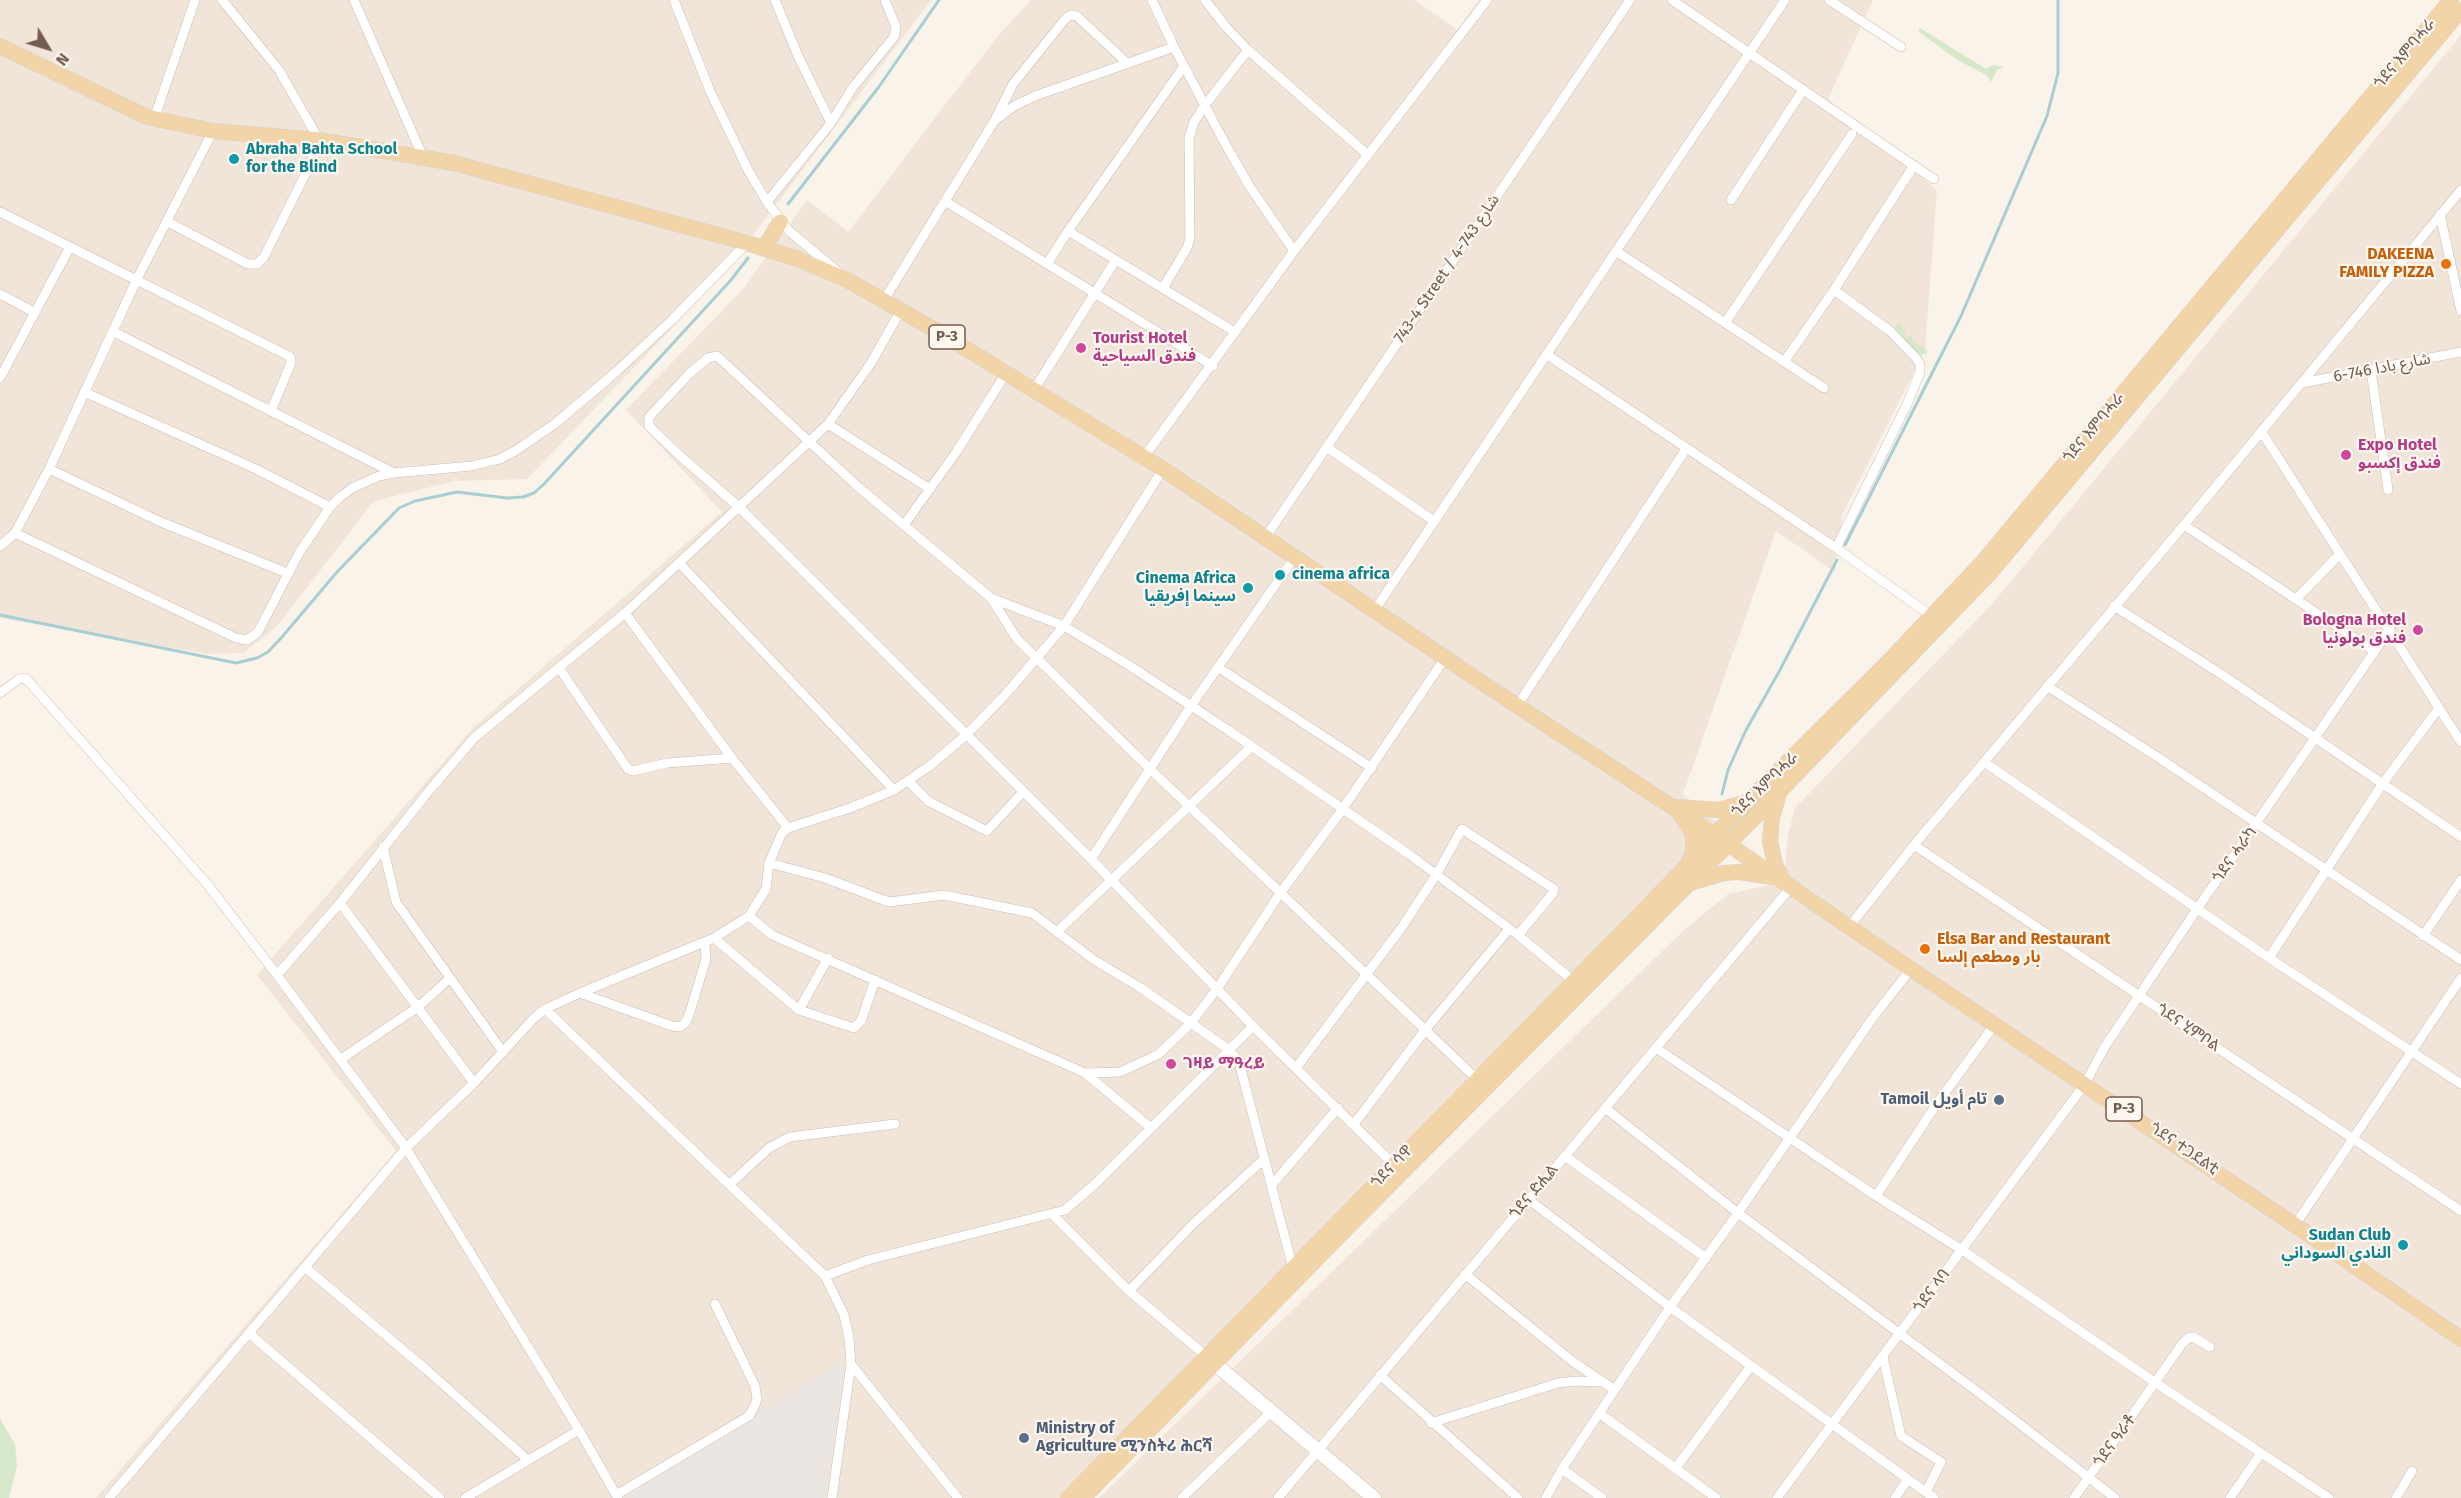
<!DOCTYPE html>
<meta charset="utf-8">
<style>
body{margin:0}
#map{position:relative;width:2461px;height:1498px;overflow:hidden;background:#faf3ea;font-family:"Fira Sans",sans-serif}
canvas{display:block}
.north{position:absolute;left:18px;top:18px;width:60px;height:60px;-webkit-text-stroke:4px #fdf7f0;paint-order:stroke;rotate:128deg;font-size:16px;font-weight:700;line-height:24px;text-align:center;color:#735b50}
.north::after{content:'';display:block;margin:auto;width:21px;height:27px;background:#735b50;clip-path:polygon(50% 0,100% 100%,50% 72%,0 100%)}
</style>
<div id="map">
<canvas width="2461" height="1498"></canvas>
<div class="north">N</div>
</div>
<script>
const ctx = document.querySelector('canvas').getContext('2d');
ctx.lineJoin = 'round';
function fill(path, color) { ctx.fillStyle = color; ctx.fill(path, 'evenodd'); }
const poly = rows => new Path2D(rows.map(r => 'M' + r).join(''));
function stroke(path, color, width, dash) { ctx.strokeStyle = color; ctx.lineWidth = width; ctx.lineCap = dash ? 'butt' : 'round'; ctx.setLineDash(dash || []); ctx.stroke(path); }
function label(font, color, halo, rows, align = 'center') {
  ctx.font = font + ' "Fira Sans","Noto Sans Arabic","Noto Sans Ethiopic",sans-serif'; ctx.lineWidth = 4.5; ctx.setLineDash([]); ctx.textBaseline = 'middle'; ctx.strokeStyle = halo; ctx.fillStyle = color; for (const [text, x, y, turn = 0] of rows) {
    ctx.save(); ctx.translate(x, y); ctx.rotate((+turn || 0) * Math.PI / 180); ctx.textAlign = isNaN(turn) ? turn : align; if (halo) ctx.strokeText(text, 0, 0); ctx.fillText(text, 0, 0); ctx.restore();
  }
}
fill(poly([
 [0,0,931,0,723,275,527,479,455,481,374,501,278,625,244,653,208,654,0,618],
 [1031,0,1415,0,1457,30,1479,0,1873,0,1828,99,1937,190,1925,350,1843,513,1835,572,1776,531,1683,794,1722,827,1064,1498,96,1498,396,1151,257,975,473,728,722,512,626,410,744,288,807,200,848,232,997,37],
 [2461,35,2461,1498,1099,1498,1684,930,1728,894,1784,882,1788,834,1795,808,1993,603]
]), '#f1e5d9');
fill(poly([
 [840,1363,846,1373,824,1498,630,1498,626,1493]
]), '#ece6e2');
fill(poly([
 [1920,28,1986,69,1993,65,2005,67,1997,70,1991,82,1988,76,1956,59,1918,31],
 [1899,323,1905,331,1905,337,1912,336,1912,341,1927,350,1927,354,1918,355,1901,335,1896,333,1896,325],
 [0,1419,15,1444,17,1466,9,1498,0,1498]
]), '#d7e7c9');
stroke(poly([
 [788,204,878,88,939,0],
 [1845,545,1961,316,2047,116,2058,73,2058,0],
 [0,615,236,663,257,658,268,652,282,637,337,572,399,508,415,501,457,492,507,498,523,497,534,493,544,484,731,280,748,258],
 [1722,794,1728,770,1746,730,1780,670,1837,560]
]), '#a7ced3', 3);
const street = poly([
 [354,0,423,157],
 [674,0,710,91,748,170,767,202,789,231,837,271],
 [775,0,798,56,831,123],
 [1152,0,1174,47,1221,136,1248,184,1294,251],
 [1205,0,1226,27,1248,50,1368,155],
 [1672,0,1910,163,1912,166,1911,170,1834,290,1784,362],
 [1829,0,1901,47],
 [154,119,195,0],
 [997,119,1014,106,1035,96,1174,47],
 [1910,163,1934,179],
 [1731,200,1803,90],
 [945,201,1213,366],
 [767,202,831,123,853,87,894,37,896,27,885,0],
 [0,212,289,356,291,359,291,363,271,411],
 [2440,214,2461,311],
 [168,222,248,264,257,264,264,257,311,163,319,140,279,70,222,0],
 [1068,231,1184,66],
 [1616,251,1824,388],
 [1047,264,1068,231,1235,332],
 [1163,288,1187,248,1190,238,1189,138,1194,122,1205,105,1248,50],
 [1834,290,1890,331,1915,357,1920,364,1920,372,1908,402,1836,548],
 [0,294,34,312],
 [884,300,995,120,1013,84,1066,18,1071,15,1077,16,1127,63],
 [1725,323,1852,134],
 [114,332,394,473],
 [1546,354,1836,548,1933,617],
 [2371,370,2388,490],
 [0,378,70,247],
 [2302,383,2461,352],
 [1034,390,1115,261],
 [84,392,256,469,330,507],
 [828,424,930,489],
 [2261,431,2461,742],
 [1328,448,1434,521],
 [1144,457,1294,251,1487,0],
 [49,469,161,522,287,573],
 [904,525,957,451,1006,373],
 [2184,525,2374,651],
 [15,533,49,469,137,279,213,131],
 [1265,538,1630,0],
 [0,546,15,533,236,638,247,640,258,632,299,553,330,507,339,498,352,488,379,476,394,473,471,466,500,459,515,451,556,423,617,371,672,320,747,243],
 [680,564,894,790],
 [991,598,1064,626,1127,664,1228,730,1410,855,1518,935,1577,984],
 [2296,599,2340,554],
 [2114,606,2221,674,2461,837],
 [1374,611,1785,0],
 [625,613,732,758,788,828],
 [559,668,628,769,633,771,667,763,732,758],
 [1219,668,1372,768],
 [2047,686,2159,758,2461,960],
 [0,693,19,679,25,678,30,683,208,885,277,975,406,1148,579,1430,618,1498],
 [1517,706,1686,449],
 [1984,762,2269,958,2461,1084],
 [908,781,928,801,987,831,1023,792],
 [1914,845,2461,1211],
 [383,847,396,902,503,1052],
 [1091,859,1191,706,1294,558],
 [769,863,825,878,889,902,944,895,1032,913,1094,960,1141,988,1228,1049,1239,1062,1294,1272],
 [340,903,474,1083],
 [749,916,772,935,1085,1073,1151,1128],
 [1849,927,1914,845,2184,525,2461,190],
 [1058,931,1252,746],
 [2423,936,2461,880],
 [714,938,799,1010,854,1028,861,1021,875,980],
 [2269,958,2383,783,2439,708],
 [277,975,340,903,428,792,474,738,625,613,828,424,871,363,901,310],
 [580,993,672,1026,680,1027,686,1022,690,1012,706,959,705,943],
 [545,1009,825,1276,868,1260,1065,1210,1095,1184,1253,1026],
 [799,1010,828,958],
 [1656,1048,1876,1196,1962,1250,2156,1383,2329,1498],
 [341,1059,418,1007,449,979],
 [1296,1068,1402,927,1436,875,1462,829,1554,889,1553,893,1518,935],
 [1085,1073,1120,1072,1142,1062,1159,1054,1190,1024,1217,989,1281,892,1342,810,1445,658],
 [1605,1108,1738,1213,1994,1404,2115,1498],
 [1354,1124,1426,1029,1509,929],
 [1565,1156,1706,1258],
 [1396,1167,1253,1026,1091,859,739,507,679,455,649,426,649,417,690,373,708,358,717,356,856,485,991,598,1017,639,1150,769,1479,1081],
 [730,1184,769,1148,790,1137,895,1124],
 [1271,1186,1338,1108],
 [1876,1196,1936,1105,1995,1024],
 [1528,1199,1670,1307,1934,1498],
 [1052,1214,1129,1291,1206,1356],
 [2295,1225,2461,978],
 [306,1268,428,1371,528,1460],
 [1465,1274,1572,1361,1615,1390],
 [825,1276,844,1315,849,1338,851,1364,832,1498],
 [1129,1291,1193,1224,1264,1159],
 [250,1334,440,1498],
 [1883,1357,1901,1436,1941,1462,1926,1492],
 [851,1364,958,1498],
 [1380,1375,1518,1498],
 [1599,1413,1716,1498],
 [1431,1423,1558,1383,1576,1381,1599,1382],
 [1562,1469,1602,1498],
 [1675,1469,1751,1366],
 [616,1495,749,1416,754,1407,757,1399,755,1386,715,1304],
 [109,1498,406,1148,474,1083,534,1018,545,1009,580,993,714,938,749,916,766,889,769,863,782,833,788,828,850,808,894,790,931,765,966,735,1005,695,1064,626,1163,469],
 [465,1498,579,1430],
 [1182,1498,1272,1411],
 [1278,1498,1791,887],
 [1546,1498,1562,1469,1670,1307,1738,1213,1874,1016,1911,969],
 [1777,1498,2085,1084,2104,1048,2197,909,2390,629],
 [1895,1498,1908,1479],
 [2074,1498,2182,1344,2188,1338,2193,1337,2210,1347],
 [2230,1498,2261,1453],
 [2396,1498,2412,1471]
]);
const secondary = poly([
 [1208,1358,1374,1498]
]);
const primary = poly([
 [0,46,147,117,213,131,319,140,454,163,747,243,798,259,849,281,937,331,1163,469,1490,688,1697,823,1911,969,2295,1225,2461,1339],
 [764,248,780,222],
 [1779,793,1772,818,1770,841,1775,864,1783,880],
 [1676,807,1718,810,1744,803],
 [1680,814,1693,834,1693,853,1689,861],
 [1690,883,1724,873,1739,872,1772,877],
 [1068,1498,1684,869,1714,835,1890,660,1980,565,2451,0],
 [1083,1498,1349,1226,1754,818,1990,573,2461,10]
]);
stroke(street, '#ccbbb1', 10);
stroke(secondary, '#d0bdb1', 15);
stroke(primary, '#d8d1ce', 16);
stroke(street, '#fff', 9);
stroke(secondary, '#fff', 14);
stroke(primary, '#f2d4a9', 15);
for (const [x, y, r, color] of [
 [234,159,6,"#0f9aa8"],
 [2446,264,6,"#e8710a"],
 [1081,348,6,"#d1479c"],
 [2346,455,6,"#d1479c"],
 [1280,575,6,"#0f9aa8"],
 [1248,588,6,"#0f9aa8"],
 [2418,630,6,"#d1479c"],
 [1925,949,6,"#e8710a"],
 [1171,1064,6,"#d1479c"],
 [1999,1100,6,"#5c6f8a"],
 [2403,1245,6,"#0f9aa8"],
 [1024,1438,6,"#5c6f8a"]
]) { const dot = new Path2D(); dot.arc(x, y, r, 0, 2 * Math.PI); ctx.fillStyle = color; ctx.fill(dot); stroke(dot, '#fdf7f0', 2); }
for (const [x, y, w] of [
 [947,337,36],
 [2124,1109,36]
]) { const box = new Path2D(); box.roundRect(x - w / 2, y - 12, w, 24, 4.5); ctx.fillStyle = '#fdf7f0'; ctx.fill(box); stroke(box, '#735b50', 1.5); }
label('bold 15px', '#735b50', null, [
 ["P-3",947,337],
 ["P-3",2124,1109]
]);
label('16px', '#735b50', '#fdf7f0', [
 ["ጎደና እምባሓራ",2405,54,-50],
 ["743-4 Street / شارع 743-4",1447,269,-56],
 ["شارع بادا 746-6",2382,368,-11],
 ["ጎደና እምባሓራ",2094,428,-50],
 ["ጎደና እምባሓራ",1765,785,-44],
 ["ጎደና ሓራካ",2235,855,-55],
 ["ጎደና ሂምቦል",2188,1028,34],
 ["ጎደና ተጋደልቲ",2184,1149,34],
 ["ጎደና ሳዋ",1392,1167,-46],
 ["ጎደና ድሒል",1534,1192,-50],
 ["ጎደና ላባ",1932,1291,-53],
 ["ጎደና ዓራቶ",2115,1441,-54]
]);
label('bold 16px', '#0d838f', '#fdf7f0', [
 ["Abraha Bahta School",246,150],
 ["for the Blind",246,168],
 ["cinema africa",1292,575],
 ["Cinema Africa",1236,579,"right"],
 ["سينما إفريقيا",1236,597,"right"],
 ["Sudan Club",2391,1236,"right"],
 ["النادي السوداني",2391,1254,"right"]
], 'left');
label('bold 16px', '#c56008', '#fdf7f0', [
 ["DAKEENA",2434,255],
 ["FAMILY PIZZA",2434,273],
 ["Elsa Bar and Restaurant",1937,940,"left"],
 ["بار ومطعم إلسا",1937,958,"left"]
], 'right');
label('bold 16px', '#b23c85', '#fdf7f0', [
 ["Tourist Hotel",1093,339],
 ["فندق السياحية",1093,357],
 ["Expo Hotel",2358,446],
 ["فندق إكسبو",2358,464],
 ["Bologna Hotel",2406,621,"right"],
 ["فندق بولونيا",2406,639,"right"],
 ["ገዛይ ማዓረይ",1183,1064]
], 'left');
label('bold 16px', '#4e5e75', '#fdf7f0', [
 ["Tamoil تام أويل",1987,1100],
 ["Ministry of",1036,1429,"left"],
 ["Agriculture ሚንስትሪ ሕርሻ",1036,1447,"left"]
], 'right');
</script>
